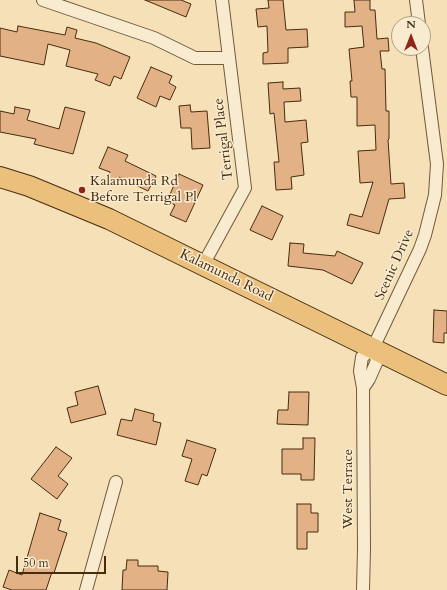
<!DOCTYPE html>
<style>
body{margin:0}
#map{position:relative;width:447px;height:590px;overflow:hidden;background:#f5e0b7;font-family:Cardo,serif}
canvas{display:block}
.north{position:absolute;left:391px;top:16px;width:40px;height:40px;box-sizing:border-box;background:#f8ebd0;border:1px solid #b19f82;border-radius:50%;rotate:0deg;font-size:11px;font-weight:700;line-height:16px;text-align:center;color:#462c0e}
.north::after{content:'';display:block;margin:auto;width:14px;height:18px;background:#8f2418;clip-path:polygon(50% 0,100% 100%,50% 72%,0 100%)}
.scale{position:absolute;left:16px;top:556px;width:90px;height:18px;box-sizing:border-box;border:2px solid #462c0e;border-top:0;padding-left:5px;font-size:12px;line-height:14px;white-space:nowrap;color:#462c0e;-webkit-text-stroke:3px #f8ebd0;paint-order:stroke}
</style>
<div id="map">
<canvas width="447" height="590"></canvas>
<div class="north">N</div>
<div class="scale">50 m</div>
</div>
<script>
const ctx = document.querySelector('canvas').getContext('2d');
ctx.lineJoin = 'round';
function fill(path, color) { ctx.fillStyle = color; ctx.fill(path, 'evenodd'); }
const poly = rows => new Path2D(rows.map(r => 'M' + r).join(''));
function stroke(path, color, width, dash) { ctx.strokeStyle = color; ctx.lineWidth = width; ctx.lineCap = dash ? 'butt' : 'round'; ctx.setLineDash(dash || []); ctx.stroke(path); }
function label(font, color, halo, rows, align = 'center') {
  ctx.font = font + ' Cardo,serif'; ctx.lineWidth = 3; ctx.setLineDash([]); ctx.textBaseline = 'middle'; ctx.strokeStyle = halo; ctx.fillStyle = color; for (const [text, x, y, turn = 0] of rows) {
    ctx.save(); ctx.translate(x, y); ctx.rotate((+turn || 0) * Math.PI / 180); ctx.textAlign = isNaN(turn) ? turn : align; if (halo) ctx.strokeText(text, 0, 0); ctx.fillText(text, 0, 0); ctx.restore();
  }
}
const building = poly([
 [145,0,181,0,191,4,186,17,145,0],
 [268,0,283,0,286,30,307,29,308,47,288,48,288,63,263,64,263,53,268,52,267,26,258,27,256,9,269,8,268,0],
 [354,0,370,0,370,10,375,10,377,39,388,38,389,51,380,51,382,69,385,69,386,111,389,111,389,139,388,140,391,184,404,183,405,198,389,199,379,234,347,225,350,214,362,217,373,182,360,183,358,151,376,150,375,125,357,126,357,97,351,97,350,81,352,81,349,49,364,47,362,26,345,27,345,12,355,12,354,0],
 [18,26,65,35,67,27,77,30,75,38,96,43,130,57,121,79,114,76,110,86,95,80,98,74,66,66,70,50,48,44,44,65,0,56,0,28,17,32,18,26],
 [151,67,172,76,169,83,176,87,170,100,160,96,156,107,137,98,151,67],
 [283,82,283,89,300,88,301,101,284,102,285,122,306,120,308,142,301,143,304,175,291,177,292,189,276,190,274,162,279,162,274,113,270,114,268,83,283,82],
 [190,105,191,112,207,111,210,148,192,149,191,128,181,128,179,106,190,105],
 [15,107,30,110,27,120,59,129,65,107,85,112,73,154,34,144,36,139,0,132,0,111,14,114,15,107],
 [108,147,128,155,125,161,156,176,148,191,119,177,117,183,107,179,110,172,99,168,108,147],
 [179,174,203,185,186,222,170,215,175,205,167,201,179,174],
 [262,206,283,216,272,240,250,230,262,206],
 [290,243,304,244,303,253,335,256,337,251,363,263,352,284,323,270,288,266,290,243],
 [434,310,447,311,447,333,444,333,444,343,433,342,434,310],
 [98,386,106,414,71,423,67,408,78,405,75,392,98,386],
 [289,392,309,392,308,425,277,424,278,410,288,410,289,392],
 [135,409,154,414,153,421,161,423,156,445,117,435,121,419,132,421,135,409],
 [303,438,315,438,314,480,301,480,301,474,282,474,282,449,303,449,303,438],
 [187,440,216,449,207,476,202,474,198,485,185,481,192,459,182,456,187,440],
 [56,447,72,458,58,476,68,484,57,499,31,479,56,447],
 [297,504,311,504,311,513,318,513,318,532,307,532,307,549,297,549,297,504],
 [40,513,61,520,58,530,67,533,54,573,52,572,46,590,12,590,3,587,9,570,22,575,40,513],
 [127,560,138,560,138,566,158,566,158,571,168,572,167,590,122,590,123,570,126,570,127,560]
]);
fill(building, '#e3b186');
stroke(building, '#462c0e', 1);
const minor = poly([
 [43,0,154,38,195,58,229,58],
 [416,0,419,24],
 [203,265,245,188,222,0],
 [363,388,369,379,377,361,373,348],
 [86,590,116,482],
 [363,590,364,548,363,388,360,371,362,357,373,348,420,249,425,235,435,195,437,164,422,48]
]);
const primary = poly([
 [0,177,29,186,109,219,447,385]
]);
stroke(minor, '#725938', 14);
stroke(primary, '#462c0e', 22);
stroke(minor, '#f8ebd0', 12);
stroke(primary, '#eac07c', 20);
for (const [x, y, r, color] of [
 [82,190,4,"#8f2418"]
]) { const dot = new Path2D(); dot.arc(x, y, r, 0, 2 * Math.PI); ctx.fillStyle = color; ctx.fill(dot); stroke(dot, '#f8ebd0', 1.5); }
label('14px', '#462c0e', '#f8ebd0', [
 ["Terrigal Place",224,139,-97],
 ["Scenic Drive",395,265,-66],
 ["Kalamunda Road",226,276,26],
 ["West Terrace",349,489,-90]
]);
label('14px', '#462c0e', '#f8ebd0', [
 ["Kalamunda Rd",90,182],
 ["Before Terrigal Pl",90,198]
], 'left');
</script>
